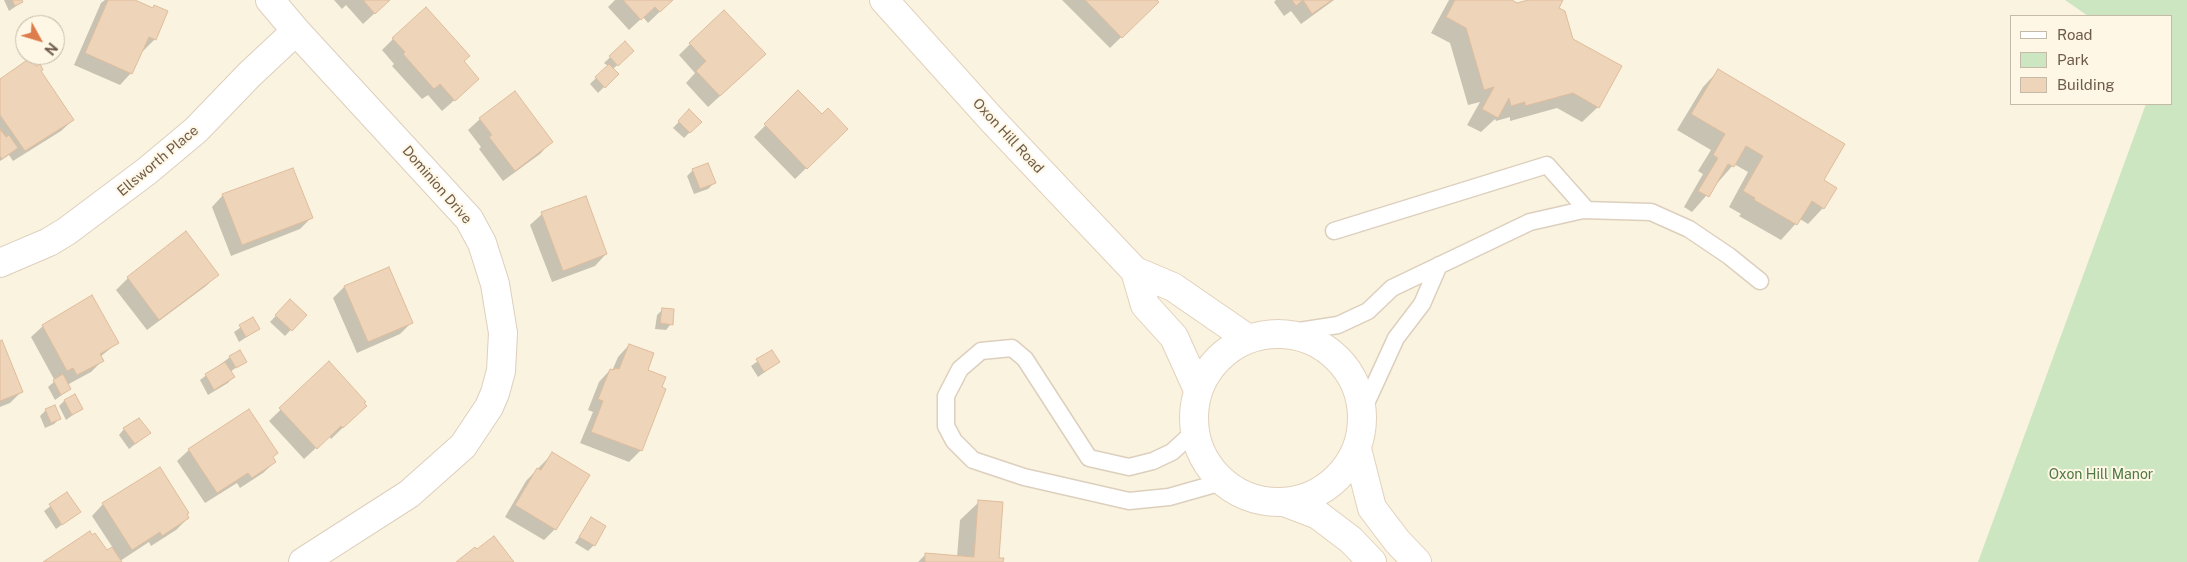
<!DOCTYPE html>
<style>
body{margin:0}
#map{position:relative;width:2187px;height:562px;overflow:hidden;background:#faf3e0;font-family:"Public Sans",sans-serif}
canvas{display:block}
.legend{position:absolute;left:2010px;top:15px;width:162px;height:90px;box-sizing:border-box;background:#fef7e5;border:1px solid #c5b9a7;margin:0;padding:6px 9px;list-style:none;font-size:15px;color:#6f5b49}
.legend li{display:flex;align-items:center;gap:10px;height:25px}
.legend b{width:25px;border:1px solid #c5b9a7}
.north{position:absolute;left:15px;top:15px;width:50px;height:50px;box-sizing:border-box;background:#fef7e5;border:1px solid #c5b9a7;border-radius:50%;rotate:129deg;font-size:14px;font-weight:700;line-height:20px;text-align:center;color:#6f5b49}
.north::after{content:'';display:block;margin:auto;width:18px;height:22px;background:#dd7c4c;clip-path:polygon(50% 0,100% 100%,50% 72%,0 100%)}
</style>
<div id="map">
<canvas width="2187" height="562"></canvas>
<ul class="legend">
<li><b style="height:6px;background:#fff"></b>Road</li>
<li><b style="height:14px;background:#cbe6c0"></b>Park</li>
<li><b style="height:14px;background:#eed4b9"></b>Building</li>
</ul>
<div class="north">N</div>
</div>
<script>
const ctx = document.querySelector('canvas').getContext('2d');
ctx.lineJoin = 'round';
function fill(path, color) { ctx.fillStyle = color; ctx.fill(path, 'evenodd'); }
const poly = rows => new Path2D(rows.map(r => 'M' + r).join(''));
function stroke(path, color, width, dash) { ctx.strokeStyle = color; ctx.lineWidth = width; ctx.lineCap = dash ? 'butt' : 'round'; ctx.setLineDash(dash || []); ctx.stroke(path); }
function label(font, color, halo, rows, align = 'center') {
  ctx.font = font + ' "Public Sans",sans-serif'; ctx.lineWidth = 4; ctx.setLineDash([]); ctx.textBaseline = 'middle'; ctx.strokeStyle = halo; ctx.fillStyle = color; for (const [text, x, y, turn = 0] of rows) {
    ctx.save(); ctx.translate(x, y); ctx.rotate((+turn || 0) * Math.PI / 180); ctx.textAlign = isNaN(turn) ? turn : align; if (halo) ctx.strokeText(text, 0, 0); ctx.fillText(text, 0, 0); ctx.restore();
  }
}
fill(poly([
 [2065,0,2187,0,2187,562,1978,562,2146,104,2171,104,2171,16,2088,16]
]), '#cbe6c0');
fill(poly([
 [4,0,21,0,22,2,9,11],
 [105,0,132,0,155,39,143,51,141,50,131,73,120,85,74,65,101,3],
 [334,0,389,0,363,24,346,5,342,9],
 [615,0,672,0,648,23,643,17,629,30,608,7],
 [1062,0,1155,0,1157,2,1110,48],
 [1276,0,1334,0,1301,24,1291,11,1284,16,1274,2],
 [1449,0,1509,0,1517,4,1534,0,1562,0,1558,8,1598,107,1582,122,1557,108,1510,121,1510,117,1496,121,1495,119,1481,132,1467,125,1480,102,1468,105,1450,43,1431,33],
 [393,39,463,62,466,90,442,111,428,95,422,99,392,66,394,64,382,50],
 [625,43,632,51,613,69,617,74,598,93,590,84,608,66,604,63],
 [690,44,753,66,708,107,686,83,695,73,679,55],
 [1718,71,1822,180,1823,208,1808,224,1800,219,1781,240,1739,216,1741,214,1729,207,1748,172,1734,164,1692,212,1684,207,1703,174,1698,171,1711,150,1677,130,1703,87],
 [39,72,73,120,61,131,13,161,9,155,0,161,0,80],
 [798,92,822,116,846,129,795,179,754,137],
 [515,93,551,142,540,154,503,181,479,149,481,147,468,130,480,119],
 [689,111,700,122,684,138,673,128],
 [693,170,714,183,708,189,694,194,687,176],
 [223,195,311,218,300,229,231,256,212,207],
 [542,214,606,254,595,266,552,282,530,225],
 [186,233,217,275,206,286,147,330,116,290,128,278],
 [344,287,411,323,400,334,357,353,333,298],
 [290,301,305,315,285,336,270,322],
 [663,309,671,324,666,330,655,329,657,315],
 [253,319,259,329,239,342,234,332],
 [43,326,117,343,100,357,102,361,91,372,67,385,70,389,55,400,48,387,55,381,31,337],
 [0,342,21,392,10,403,0,407],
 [629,345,647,371,641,450,629,462,580,443,593,412,588,410,599,382,610,370,612,371,618,357],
 [772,351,779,362,758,377,751,366],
 [230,357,245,361,230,372,233,377,228,383,208,395,200,380],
 [329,363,354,417,331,439,329,436,304,459,269,421],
 [64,401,81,409,66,420,59,406],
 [46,410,60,418,54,424,45,428,40,416],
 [124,429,149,433,129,449,119,435],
 [189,450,275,462,263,473,240,488,237,483,205,503,177,461],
 [552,454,555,529,544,540,505,517,526,481],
 [67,494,79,512,56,529,44,511],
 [979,502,997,559,1002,562,918,562,926,554,957,557,960,520],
 [103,504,188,518,176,530,151,546,149,542,120,561,120,562,45,562,106,552,113,548,92,516],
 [591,519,594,545,588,551,575,543]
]), '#0003');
const building = poly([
 [12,0,22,0,23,2,15,6,12,0],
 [108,0,135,0,153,8,154,5,168,11,156,40,149,37,132,74,85,53,108,0],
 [363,0,390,0,375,14,363,0],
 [623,0,673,0,660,12,655,7,641,20,623,0],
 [1085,0,1157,0,1159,2,1122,38,1085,0],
 [1292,0,1332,0,1312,14,1303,0,1296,6,1292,0],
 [1455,0,1512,0,1517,3,1528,0,1563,0,1559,8,1565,11,1573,39,1622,66,1599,108,1573,93,1525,106,1525,102,1511,106,1509,98,1498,118,1482,109,1494,87,1484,90,1466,28,1446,17,1455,0],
 [426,7,470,56,464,61,479,79,455,101,440,84,434,89,403,54,405,52,392,38,426,7],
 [724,10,766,54,720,96,696,71,706,61,689,43,724,10],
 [625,41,634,51,618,66,609,56,625,41],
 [30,58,36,66,40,64,43,70,41,71,74,120,25,151,0,115,0,79,30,58],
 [609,64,619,74,605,88,595,77,609,64],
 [1718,69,1845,144,1824,180,1837,188,1824,209,1812,201,1797,225,1754,200,1755,198,1743,191,1763,156,1746,146,1734,167,1728,164,1709,197,1698,191,1718,158,1713,155,1725,134,1691,114,1718,69],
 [798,90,822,114,828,108,848,129,807,169,764,124,798,90],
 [515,91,553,142,515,171,489,137,492,135,479,118,515,91],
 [689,109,702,122,690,133,678,121,689,109],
 [0,129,6,137,9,135,18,148,2,159,0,156,0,129],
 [708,163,716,183,700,189,692,169,708,163],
 [293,168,313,218,242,245,222,194,293,168],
 [586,196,607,254,563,271,541,212,586,196],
 [186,231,219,275,159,320,127,277,186,231],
 [389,267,413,323,368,342,344,286,389,267],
 [92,295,119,343,100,354,104,361,77,375,73,368,67,371,42,325,92,295],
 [290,299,307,315,292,331,275,315,290,299],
 [662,308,674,309,673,325,660,323,662,308],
 [253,317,260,329,246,337,239,325,253,317],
 [2,340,23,392,0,401,0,341,2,340],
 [629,344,654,353,648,370,666,377,662,387,666,389,642,451,591,432,603,401,598,399,610,369,614,370,615,368,619,369,629,344],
 [240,350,247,362,236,368,229,356,240,350],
 [772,350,780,362,764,372,756,359,772,350],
 [329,361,366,402,364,403,367,406,343,428,341,426,317,449,279,408,329,361],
 [225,362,235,377,214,390,205,374,225,362],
 [63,374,71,389,61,395,53,380,63,374],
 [75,394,83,409,72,415,64,400,75,394],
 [55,405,61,419,51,423,45,409,55,405],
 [249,409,278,453,273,457,276,462,252,478,248,473,217,493,188,449,249,409],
 [139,418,151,433,135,444,123,428,139,418],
 [552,452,590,475,556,530,515,505,537,468,541,470,552,452],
 [160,467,189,513,187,514,189,518,162,536,160,532,132,550,102,503,160,467],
 [67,492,81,512,62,525,49,504,67,492],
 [978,500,1003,502,999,558,1004,558,1003,562,925,562,925,553,974,557,978,500],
 [591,517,606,526,595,546,579,537,591,517],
 [90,531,92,535,95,533,107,550,112,547,122,562,43,562,90,531],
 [494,536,514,562,456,562,475,547,477,549,494,536]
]);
fill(building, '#eed4b9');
stroke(building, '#dfbc9b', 1);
const lane = poly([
 [1334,231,1547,165,1587,210],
 [1286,333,1338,325,1368,311,1392,288,1530,222,1583,210,1651,212,1689,229,1729,256,1760,281],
 [1363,410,1396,338,1422,304,1439,265],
 [1195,431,1172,452,1153,461,1129,467,1089,458,1025,359,1012,348,981,351,960,369,946,396,946,426,954,441,973,460,1024,477,1129,501,1169,497,1222,482]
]);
const street = poly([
 [270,0,296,31,469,219,482,243,489,265,495,284,503,333,501,371,495,393,489,407,463,446,409,494,303,562],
 [0,263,49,242,67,231,147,171,196,130,250,74,296,31]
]);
const secondary = poly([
 [884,0,993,121,1135,271,1173,287,1247,338],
 [1135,271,1145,305,1174,337,1198,390],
 '1194 418a84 84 0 1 1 168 0a84 84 0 1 1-168 0Z',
 [1357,449,1372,508,1397,541,1417,562],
 [1284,502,1318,515,1351,540,1372,562]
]);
stroke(lane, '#ddcfbd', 19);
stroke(street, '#ddcfbd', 30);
stroke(secondary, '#e2d1bb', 30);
stroke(lane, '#fff', 16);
stroke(street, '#fff', 28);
stroke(secondary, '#fff', 28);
label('14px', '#6f5b49', '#fef7e5', [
 ["Oxon Hill Road",1008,136,47],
 ["Ellsworth Place",158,161,-40],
 ["Dominion Drive",437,185,49]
]);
label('14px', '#4f7a45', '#fef7e5', [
 ["Oxon Hill Manor",2101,475]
]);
</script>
